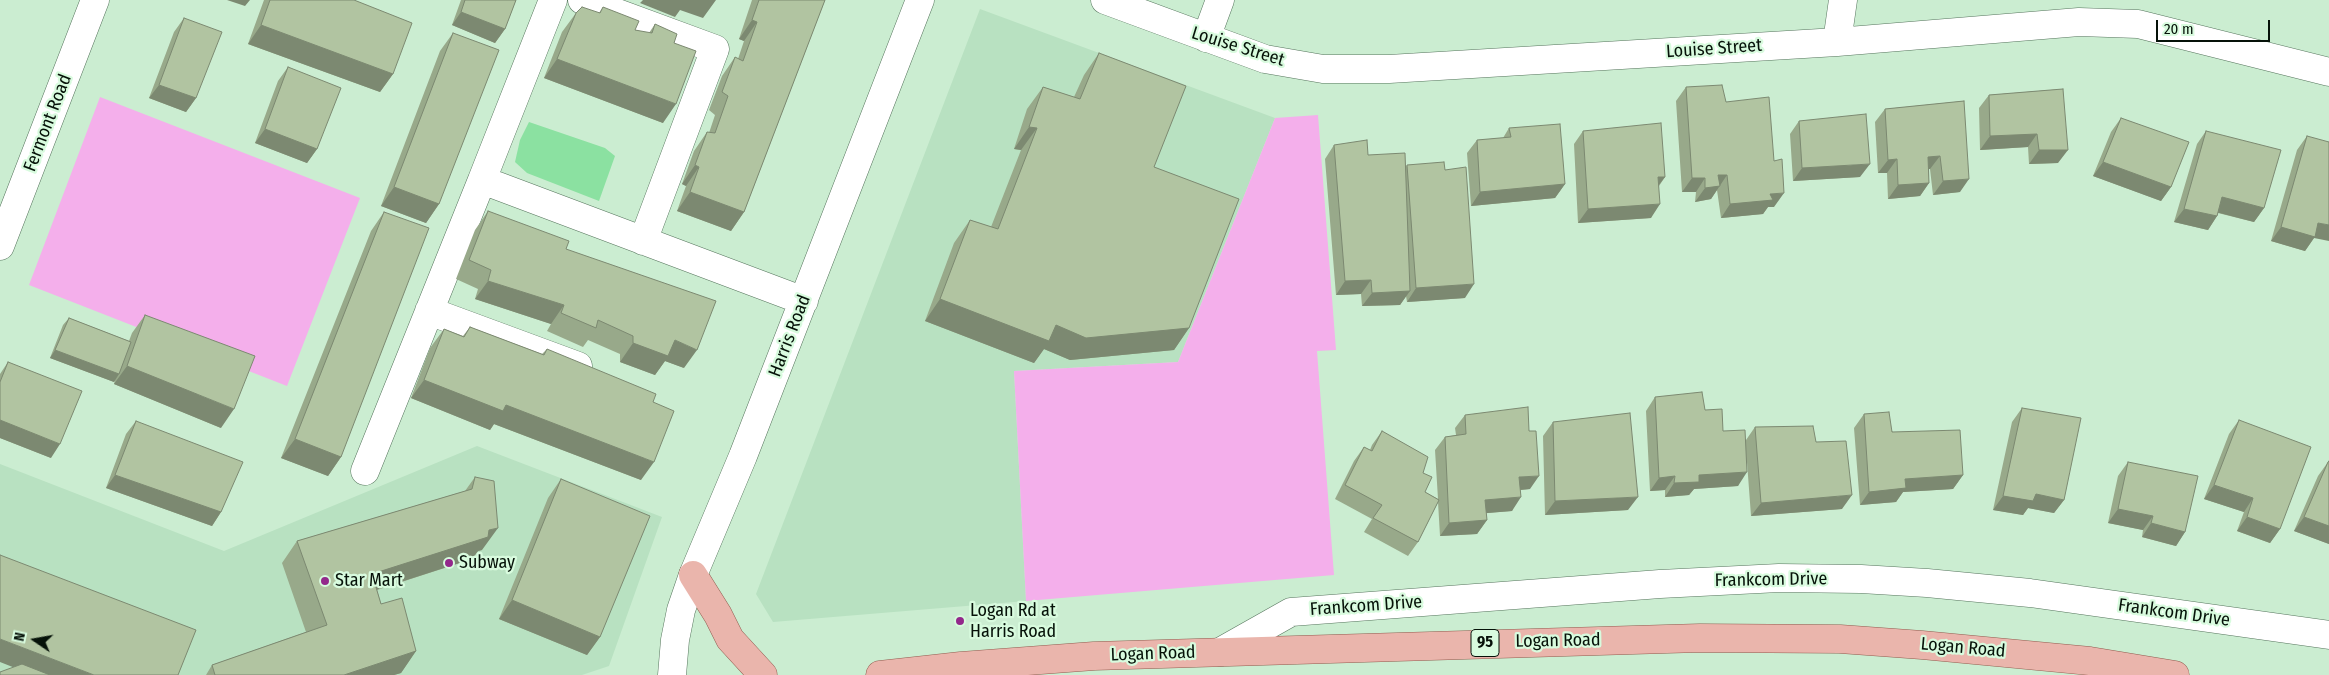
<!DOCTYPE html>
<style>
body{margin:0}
#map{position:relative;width:2329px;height:675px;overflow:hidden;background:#cbedd1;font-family:"Fira Sans Condensed",sans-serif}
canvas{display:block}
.north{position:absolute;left:10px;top:615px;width:50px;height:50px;-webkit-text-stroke:4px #d8fbde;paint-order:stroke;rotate:282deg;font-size:14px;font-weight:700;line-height:20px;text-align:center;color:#061209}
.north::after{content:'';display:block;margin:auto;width:18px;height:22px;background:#061209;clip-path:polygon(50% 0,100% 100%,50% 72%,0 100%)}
.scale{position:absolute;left:2156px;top:20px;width:114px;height:22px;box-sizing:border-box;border:2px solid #061209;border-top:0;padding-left:6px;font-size:15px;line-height:18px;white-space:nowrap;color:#061209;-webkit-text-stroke:4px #d8fbde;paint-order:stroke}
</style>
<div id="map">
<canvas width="2329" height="675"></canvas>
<div class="north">N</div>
<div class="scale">20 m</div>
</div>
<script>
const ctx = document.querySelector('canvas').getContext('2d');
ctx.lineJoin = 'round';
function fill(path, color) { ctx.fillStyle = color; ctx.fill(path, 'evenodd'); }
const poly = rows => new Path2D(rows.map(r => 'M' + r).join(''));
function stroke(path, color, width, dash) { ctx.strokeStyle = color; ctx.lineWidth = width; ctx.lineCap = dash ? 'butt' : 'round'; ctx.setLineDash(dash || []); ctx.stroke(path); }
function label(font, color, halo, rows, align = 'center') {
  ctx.font = font + ' "Fira Sans Condensed",sans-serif'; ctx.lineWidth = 4.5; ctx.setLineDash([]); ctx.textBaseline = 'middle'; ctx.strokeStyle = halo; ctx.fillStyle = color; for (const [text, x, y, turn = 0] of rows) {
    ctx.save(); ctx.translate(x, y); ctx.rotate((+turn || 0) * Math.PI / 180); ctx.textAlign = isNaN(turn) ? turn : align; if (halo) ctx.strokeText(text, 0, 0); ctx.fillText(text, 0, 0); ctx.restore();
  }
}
fill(poly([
 [980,9,1275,118,1178,362,1014,371,1026,601,773,622,756,594],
 [477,446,662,517,609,666,582,675,0,675,0,464,224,551]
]), '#b8e1c1');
fill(poly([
 [100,97,360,198,287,386,29,285],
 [1318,115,1336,350,1317,351,1334,575,1026,601,1014,371,1178,362,1275,118]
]), '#f4afeb');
fill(poly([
 [529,122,605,148,615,156,599,201,527,173,515,162,520,140]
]), '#8be1a1');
const minor = poly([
 [582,0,715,49,643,241],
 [1105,0,1265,59,1323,69,1389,69,1837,42,2079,22,2138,24,2329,72],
 [1206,38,1220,0],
 [1837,42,1843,0],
 [482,180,553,0],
 [0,246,95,0],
 [429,311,578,366],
 [365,471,482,180,804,301],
 [1220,652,1291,612,1660,584,1779,578,1861,579,1927,583,2030,593,2329,635],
 [672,675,675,640,681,610,693,575,743,456,920,0]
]);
const major = poly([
 [693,575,718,615,730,639,763,675],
 [880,675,961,666,1094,656,1700,638,1840,639,1922,645,2090,661,2175,675]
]);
stroke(minor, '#56755d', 29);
stroke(major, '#915c4f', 29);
stroke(minor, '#fff', 28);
stroke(major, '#eab5ac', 28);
fill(poly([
 [264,0,354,0,393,74,380,92,248,44],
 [461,0,516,0,505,29,495,43,452,25],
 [752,0,825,0,744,212,731,231,677,211,686,186,682,184,694,151,707,132,709,133,715,115,709,110,722,76,735,57,738,59,744,41,739,39],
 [603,7,635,30,649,33,655,24,674,43,663,123,544,78,562,32,576,13,599,13],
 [184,18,196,98,186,112,149,98,174,32],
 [453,33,439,204,426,223,381,206,440,51],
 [1099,53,1154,167,1189,328,1174,350,1070,360,1044,349,1034,363,925,321,954,243,970,220,991,227,1021,150,1014,149,1027,109,1043,87,1074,97,1084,75],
 [288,67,317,149,307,163,255,143,278,81],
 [1686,87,1726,102,1774,207,1768,207,1763,214,1721,218,1717,190,1711,199,1695,202,1696,192,1682,192,1676,101],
 [2063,89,2058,163,2029,164,2028,147,1980,150,1979,108,1989,95],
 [1964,101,1960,192,1933,195,1930,169,1929,169,1929,183,1920,196,1888,199,1887,173,1878,173,1875,122,1885,109],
 [2121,118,2171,187,2161,201,2093,176,2111,132],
 [1799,121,1860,177,1793,181,1790,134],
 [1509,128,1565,184,1555,198,1471,206,1467,153,1477,140,1503,138],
 [1583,131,1665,177,1659,186,1651,218,1578,223,1574,144],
 [2206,131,2264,208,2254,222,2218,213,2217,216,2208,230,2174,222,2197,144],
 [2307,136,2314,238,2305,251,2271,241,2297,150],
 [1334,145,1368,155,1405,168,1407,165,1465,298,1407,302,1406,296,1400,305,1362,306,1361,294,1336,295,1325,159],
 [488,211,566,249,684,368,665,361,655,375,620,362,620,354,588,340,583,347,547,331,551,324,475,299,478,289,456,279,475,230],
 [384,212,341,457,328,476,281,458,371,231],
 [145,315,221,428,114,384,115,380,114,382,50,358,63,325,69,318,129,341,132,333],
 [470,327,542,354,547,349,653,402,641,480,494,424,490,430,411,398,430,348,444,329,463,336],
 [8,362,51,458,0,438,0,374],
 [1655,397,1705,410,1723,431,1746,440,1755,427,1816,442,1842,509,1751,516,1747,462,1738,486,1694,489,1689,495,1665,497,1665,490,1650,491,1646,411],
 [2022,408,2064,500,2054,513,2028,508,2023,515,1993,510,2012,422],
 [1864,414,1963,475,1953,489,1903,492,1896,502,1860,505,1854,428],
 [1465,415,1530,489,1520,490,1512,511,1486,513,1487,520,1477,534,1440,536,1438,502,1418,542,1408,556,1364,532,1372,519,1335,499,1354,461,1364,447,1370,450,1372,445,1382,431,1423,473,1425,492,1438,499,1435,450,1445,437,1456,435,1455,428],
 [2239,420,2280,529,2270,543,2237,531,2244,512,2204,499,2229,434],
 [136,421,221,512,212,526,106,488,126,434],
 [1553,422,1628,510,1545,515,1543,436],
 [2128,462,2185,532,2176,546,2142,537,2143,530,2108,523,2118,476],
 [2328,462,2329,544,2294,531,2318,476],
 [475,477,482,550,478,551,472,559,377,590,381,604,416,651,401,673,394,675,206,675,212,665,306,632,282,563,297,541,465,491],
 [561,479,600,637,587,655,499,619,548,498]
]), '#98a98a');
fill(poly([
 [227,0,250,0,245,6],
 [643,0,716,0,703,18,680,10,675,17,640,3],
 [461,12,505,29,495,43,452,25],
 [752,20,757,22,744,41,739,39],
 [261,25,393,74,380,92,248,44],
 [557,59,676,104,663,123,544,78],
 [159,85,196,98,186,112,149,98],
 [1029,127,1037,128,1021,150,1014,149],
 [265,129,317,149,307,163,255,143],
 [2037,134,2028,147,1980,150,1990,136],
 [2039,150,2068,150,2058,163,2029,164],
 [1940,156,1930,169,1918,170,1928,157],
 [1897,159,1887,173,1878,173,1888,160],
 [2103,162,2171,187,2161,201,2093,176],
 [1870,164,1860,177,1793,181,1802,168],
 [695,165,699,167,686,186,682,184],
 [1718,175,1727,175,1711,199,1695,202,1705,188],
 [1658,177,1665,177,1655,190],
 [1692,178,1705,178,1696,192,1682,192],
 [1969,179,1960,192,1933,195,1943,181],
 [1929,183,1920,196,1888,199,1898,185],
 [1565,184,1555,198,1471,206,1480,192],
 [394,187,439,204,426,223,381,206],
 [690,192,744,212,731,231,677,211],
 [1784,193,1774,207,1768,207,1763,214,1721,218,1730,204,1770,194],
 [2222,197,2264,208,2254,222,2212,211],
 [1660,204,1651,218,1578,223,1588,209],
 [2184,209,2217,216,2208,230,2174,222],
 [2318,223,2329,225,2329,241,2314,238,2305,251,2271,241,2281,227],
 [1371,280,1361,294,1336,295,1345,281],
 [488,281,564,305,551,324,475,299],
 [1474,284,1465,298,1407,302,1416,288],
 [1410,291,1400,305,1362,306,1372,293],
 [940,299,1056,325,1189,328,1174,350,1070,360,1044,349,1034,363,925,321],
 [675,340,697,350,684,368,665,361,655,375,620,362,633,343],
 [55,350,119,374,114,382,50,358],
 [127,366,234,409,221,428,114,384],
 [424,380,506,405,654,462,641,480,494,424,490,430,411,398],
 [0,420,60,444,51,458,0,438],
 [295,439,341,457,328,476,281,458],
 [1747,472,1738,486,1694,489,1689,495,1665,497,1674,483,1699,475],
 [115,475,221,512,212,526,106,488],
 [1963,475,1953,489,1903,492,1896,502,1860,505,1869,492,1905,479],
 [1539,476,1530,489,1509,491,1519,477],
 [1675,476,1665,490,1650,491,1659,478],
 [2214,485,2253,498,2244,512,2204,499],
 [2036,494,2064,500,2054,513,2028,508,2023,515,1993,510,2003,496],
 [1852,495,1842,509,1751,516,1761,503],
 [1521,497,1512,511,1476,514,1485,500],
 [1638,497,1628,510,1545,515,1555,501],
 [2118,509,2153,516,2143,530,2108,523],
 [2247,517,2280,529,2270,543,2237,531],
 [2304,517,2329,526,2329,544,2294,531],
 [1487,520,1477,534,1440,536,1449,523],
 [2151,523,2185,532,2176,546,2142,537],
 [498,528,482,550,478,551,472,559,357,596,372,574,489,530],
 [512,600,600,637,587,655,499,619],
 [0,639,94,675,33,675,0,662],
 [416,651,401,673,394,675,344,675]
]), '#7c8971');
const building = poly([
 [270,0,354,0,412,23,393,74,261,25,270,0],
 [465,0,516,0,505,29,461,12,465,0],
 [759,0,825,0,744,212,690,192,699,167,695,165,707,132,715,133,728,96,722,92,735,57,743,61,757,22,752,20,759,0],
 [582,7,600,13,603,7,639,21,635,30,652,33,655,24,677,34,674,43,696,51,676,104,557,59,576,13,582,7],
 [184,18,222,32,196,98,159,85,184,18],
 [453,33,499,50,439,204,394,187,453,33],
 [1099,53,1186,86,1154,167,1239,199,1189,328,1086,338,1056,325,1049,341,940,299,970,220,998,229,1037,128,1029,127,1043,87,1080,99,1099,53],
 [288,67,341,88,317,149,265,129,288,67],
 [1722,85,1726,102,1769,97,1774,161,1782,159,1784,193,1770,194,1773,200,1730,204,1727,175,1718,175,1720,186,1705,188,1705,178,1692,178,1686,87,1722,85],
 [2063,89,2068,150,2039,150,2037,134,1990,136,1989,95,2063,89],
 [1964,101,1969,179,1943,181,1940,156,1928,157,1929,183,1898,185,1897,159,1888,160,1885,109,1964,101],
 [1866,114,1870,164,1802,168,1799,121,1866,114],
 [2121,118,2189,142,2171,187,2103,162,2121,118],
 [1661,123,1665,177,1658,177,1660,204,1588,209,1583,131,1661,123],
 [1560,124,1565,184,1480,192,1477,140,1511,137,1509,128,1560,124],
 [2206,131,2281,150,2264,208,2222,197,2217,216,2184,209,2206,131],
 [2307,136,2329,142,2329,225,2318,223,2315,237,2281,227,2307,136],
 [1367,140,1368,155,1405,153,1410,291,1372,293,1371,280,1345,281,1334,145,1367,140],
 [1444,162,1445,170,1466,167,1474,284,1416,288,1407,165,1444,162],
 [488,211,569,241,566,249,716,301,697,350,675,340,668,356,633,343,633,336,598,320,596,328,561,313,564,305,488,281,491,270,469,260,488,211],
 [384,212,429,228,341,457,295,439,384,212],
 [145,315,255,356,234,409,127,366,145,315],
 [69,318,131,342,119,374,55,350,69,318],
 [470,327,544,355,547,349,656,394,653,402,674,411,654,462,506,405,503,411,424,380,444,329,464,337,470,327],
 [8,362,82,391,60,444,0,420,0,382,8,362],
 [1702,392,1705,410,1722,409,1723,431,1745,430,1747,472,1699,475,1699,482,1674,483,1675,476,1659,478,1655,397,1702,392],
 [1528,407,1529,431,1536,431,1539,476,1519,477,1521,497,1485,500,1487,520,1449,523,1445,437,1466,434,1465,415,1528,407],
 [2022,408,2081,418,2064,500,2036,494,2033,501,2003,496,2022,408],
 [1889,412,1892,432,1960,430,1963,475,1905,479,1906,488,1869,492,1864,414,1889,412],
 [1630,413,1638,497,1555,501,1553,422,1630,413],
 [2239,420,2311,447,2280,529,2247,517,2253,498,2214,485,2239,420],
 [136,421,243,462,221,512,115,475,136,421],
 [1813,426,1816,442,1846,441,1852,495,1761,503,1755,427,1813,426],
 [1382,431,1428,457,1423,473,1432,477,1425,492,1439,500,1418,542,1373,518,1382,505,1345,485,1364,447,1372,451,1382,431],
 [2329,461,2329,526,2304,517,2328,462,2329,461],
 [2128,462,2198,476,2185,532,2151,523,2153,516,2118,509,2128,462],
 [475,477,494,481,498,528,489,530,488,537,372,574,381,604,402,598,416,651,344,675,215,675,212,665,327,625,297,541,472,489,475,477],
 [561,479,650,516,600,637,512,600,561,479],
 [0,555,196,630,178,675,94,675,0,639,0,555],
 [22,664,50,675,0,675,0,672,22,664]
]);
fill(building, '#b1c4a1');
stroke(building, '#7c8971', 1);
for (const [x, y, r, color] of [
 [449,563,5,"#93288b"],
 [325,581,5,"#93288b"],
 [960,621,5,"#93288b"]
]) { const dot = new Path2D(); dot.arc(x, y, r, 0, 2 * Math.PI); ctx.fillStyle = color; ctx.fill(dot); stroke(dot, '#d8fbde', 2); }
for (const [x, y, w] of [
 [1485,643,28]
]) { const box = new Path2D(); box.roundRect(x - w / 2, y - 13.5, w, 27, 4); ctx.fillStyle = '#d8fbde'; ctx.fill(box); stroke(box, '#061209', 1); }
label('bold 16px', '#061209', null, [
 ["95",1485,643]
]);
label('18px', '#061209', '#d8fbde', [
 ["Louise Street",1238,47,17],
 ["Louise Street",1714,49,-4],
 ["Fermont Road",48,123,-69],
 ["Harris Road",790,336,-69],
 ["Frankcom Drive",1771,580,-1],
 ["Frankcom Drive",1366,606,-4],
 ["Frankcom Drive",2174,613,8],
 ["Logan Road",1558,641,-1],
 ["Logan Road",1963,648,5],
 ["Logan Road",1153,654,-2]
]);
label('18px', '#061209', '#d8fbde', [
 ["Subway",459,563],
 ["Star Mart",335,581],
 ["Logan Rd at",970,611],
 ["Harris Road",970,632]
], 'left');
</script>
